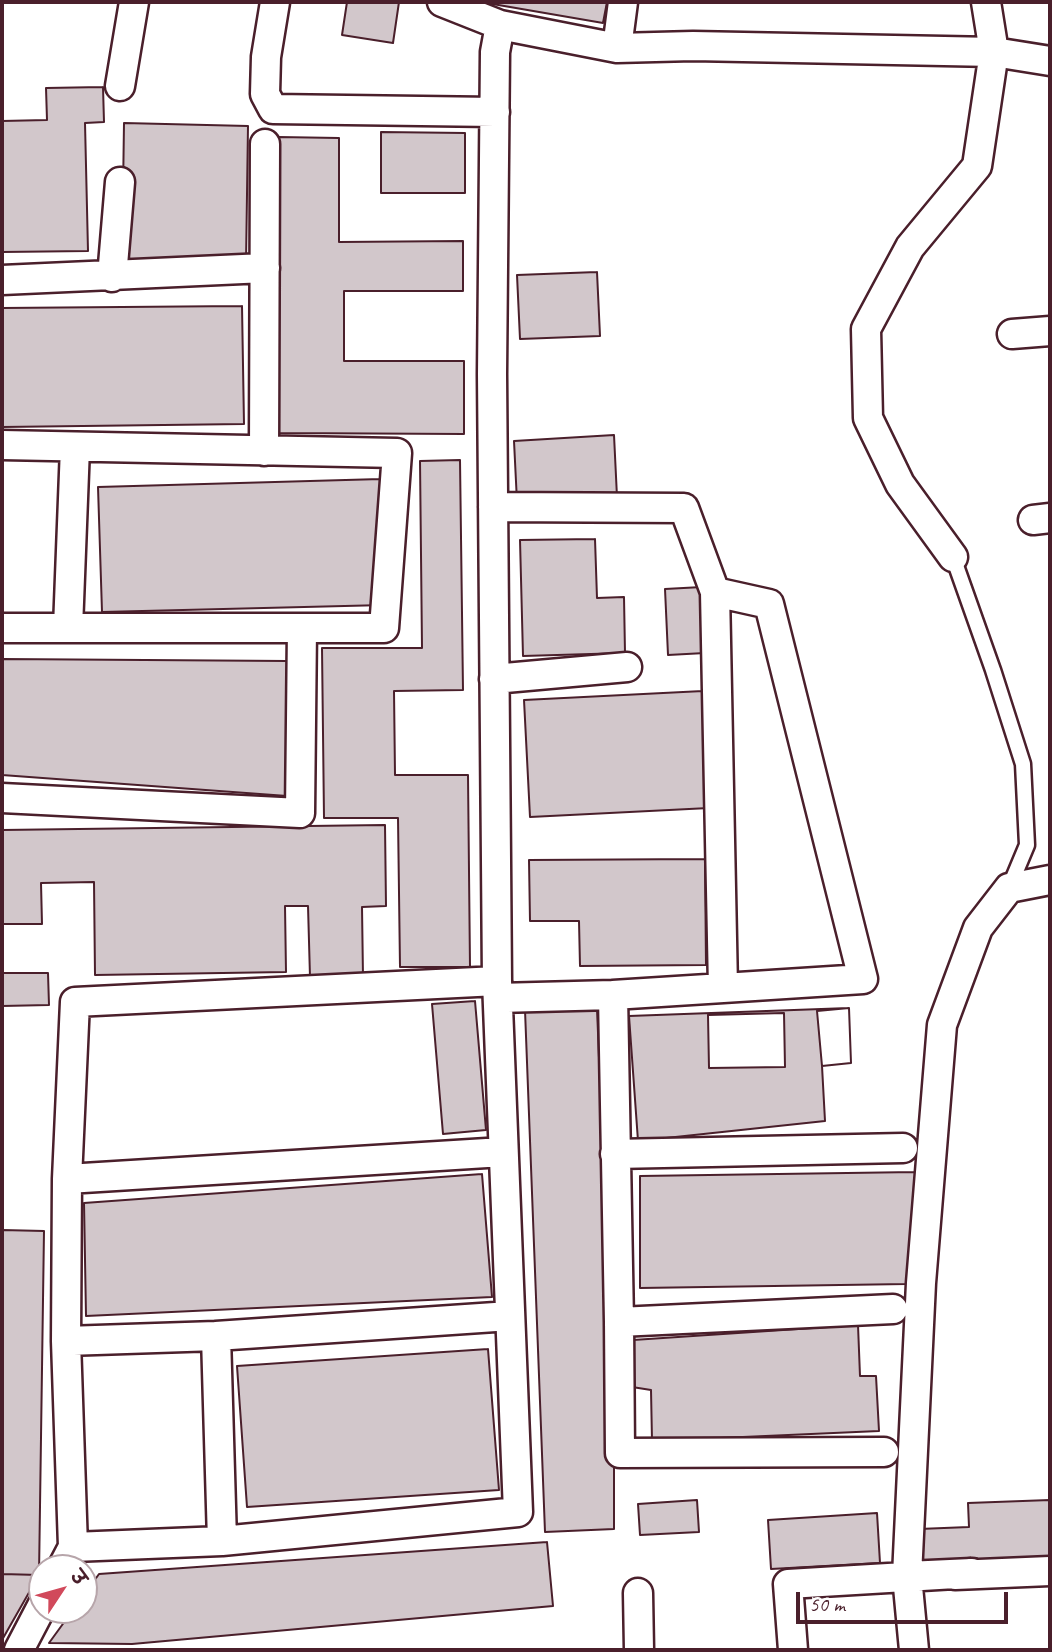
<!DOCTYPE html>
<meta charset="utf-8">
<style>
body{margin:0}
#map{position:relative;width:1052px;height:1652px;overflow:hidden;background:#fff;font-family:Caveat,"Playpen Sans Deva",sans-serif}
canvas{display:block}
.frame{position:absolute;inset:0;border:4px solid #4a1f2b;pointer-events:none}
.north{position:absolute;left:28px;top:1554px;width:70px;height:70px;box-sizing:border-box;background:#fff;border:2px solid #b7a5aa;border-radius:50%;rotate:54deg;font-size:19px;font-weight:700;line-height:28px;text-align:center;color:#4a1f2b}
.north::after{content:'';display:block;margin:auto;width:24px;height:32px;background:#d1495b;clip-path:polygon(50% 0,100% 100%,50% 72%,0 100%)}
.scale{position:absolute;left:796px;top:1592px;width:212px;height:32px;box-sizing:border-box;border:4px solid #4a1f2b;border-top:0;padding-left:9px;font-size:21px;line-height:24px;white-space:nowrap;color:#4a1f2b;-webkit-text-stroke:5px #fff;paint-order:stroke}
</style>
<div id="map">
<canvas width="1052" height="1652"></canvas>
<div class="frame"></div>
<div class="north">उ</div>
<div class="scale">50 m</div>
</div>
<script>
const ctx = document.querySelector('canvas').getContext('2d');
ctx.lineJoin = 'round';
function fill(path, color) { ctx.fillStyle = color; ctx.fill(path, 'evenodd'); }
const poly = rows => new Path2D(rows.map(r => 'M' + r).join(''));
function stroke(path, color, width, dash) { ctx.strokeStyle = color; ctx.lineWidth = width; ctx.lineCap = dash ? 'butt' : 'round'; ctx.setLineDash(dash || []); ctx.stroke(path); }
const building = poly([
 [347,2,399,2,393,43,342,35,347,2],
 [481,2,607,2,603,23,481,2],
 [103,87,104,122,85,123,88,251,2,252,2,121,47,120,46,88,103,87],
 [124,123,248,126,246,263,122,261,124,123],
 [381,132,465,133,465,193,381,193,381,132],
 [278,137,339,138,339,242,463,241,463,291,344,291,344,361,464,361,464,434,279,433,278,137],
 [597,272,600,336,520,339,517,275,597,272],
 [242,306,244,424,2,427,2,308,242,306],
 [614,435,617,497,517,502,514,441,614,435],
 [460,460,463,690,394,691,395,775,468,775,470,967,400,967,398,818,324,818,322,648,422,648,420,461,460,460],
 [381,479,385,605,102,612,98,487,381,479],
 [595,539,597,598,624,597,625,653,523,656,520,540,595,539],
 [702,587,705,653,668,655,665,589,702,587],
 [2,659,287,661,287,796,2,775,2,659],
 [703,691,709,808,530,817,524,700,703,691],
 [385,825,386,906,362,907,363,977,310,977,308,906,285,906,286,972,95,975,94,882,41,883,42,924,2,924,2,830,385,825],
 [705,859,706,965,580,966,579,921,530,921,529,860,705,859],
 [2,973,48,973,49,1005,2,1006,2,973],
 [475,1001,486,1130,443,1134,432,1004,475,1001],
 [597,1008,614,1430,614,1529,545,1532,525,1010,597,1008],
 [849,1008,851,1063,822,1066,817,1011,849,1008],
 [849,1008,851,1063,822,1066,825,1121,638,1141,629,1016,849,1008],
 [784,1013,785,1067,709,1068,708,1015,784,1013],
 [916,1172,907,1284,640,1288,640,1176,916,1172],
 [482,1174,492,1297,86,1316,84,1203,482,1174],
 [2,1230,44,1231,39,1575,2,1574,2,1230],
 [858,1325,860,1376,876,1376,879,1431,652,1441,651,1390,632,1387,633,1340,858,1325],
 [488,1349,499,1490,247,1507,237,1366,488,1349],
 [697,1500,699,1532,640,1535,638,1504,697,1500],
 [1050,1500,1050,1561,921,1566,919,1529,969,1527,968,1503,1050,1500],
 [877,1513,880,1563,771,1569,768,1520,877,1513],
 [547,1542,553,1606,132,1644,49,1643,73,1610,84,1610,84,1595,99,1574,547,1542],
 [2,1574,39,1575,2,1640,2,1574]
]);
fill(building, '#d2c7cb');
stroke(building, '#4a1f2b', 2);
const lane = poly([
 [953,557,993,670,1023,764,1027,845,1009,888]
]);
const street = poly([
 [275,2,266,57,265,94,273,109,495,112],
 [442,2,500,25],
 [617,48,623,2],
 [120,86,134,2],
 [112,277,120,182],
 [2,280,265,268],
 [1012,334,1050,331],
 [2,445,397,453,384,628,2,628],
 [264,451,265,144],
 [493,507,684,508,715,592],
 [1033,520,1050,518],
 [953,557,900,484,868,418,866,329,910,247,977,166,994,52,986,2],
 [68,628,75,447],
 [494,679,627,667],
 [2,798,300,813,302,628],
 [613,995,723,988,863,979,769,604,715,592,723,988],
 [498,998,613,995,619,1322,893,1309],
 [615,1154,903,1148],
 [67,1179,75,1002,497,981],
 [619,1322,620,1453,884,1452],
 [216,1336,510,1316],
 [66,1341,67,1179,503,1152],
 [73,1547,66,1341,216,1336,222,1541],
 [62,1568,73,1547,222,1541,518,1512,497,981,492,374,495,52,500,25,617,48,693,46,994,52,1050,61],
 [955,1575,1050,1571],
 [638,1593,639,1650],
 [19,1650,42,1606],
 [793,1650,788,1584,972,1573,907,1576],
 [914,1650,907,1576,921,1283,942,1025,978,928,1009,888,1050,880]
]);
stroke(lane, '#4a1f2b', 19);
stroke(street, '#4a1f2b', 33);
stroke(lane, '#fff', 14);
stroke(street, '#fff', 28);
</script>
